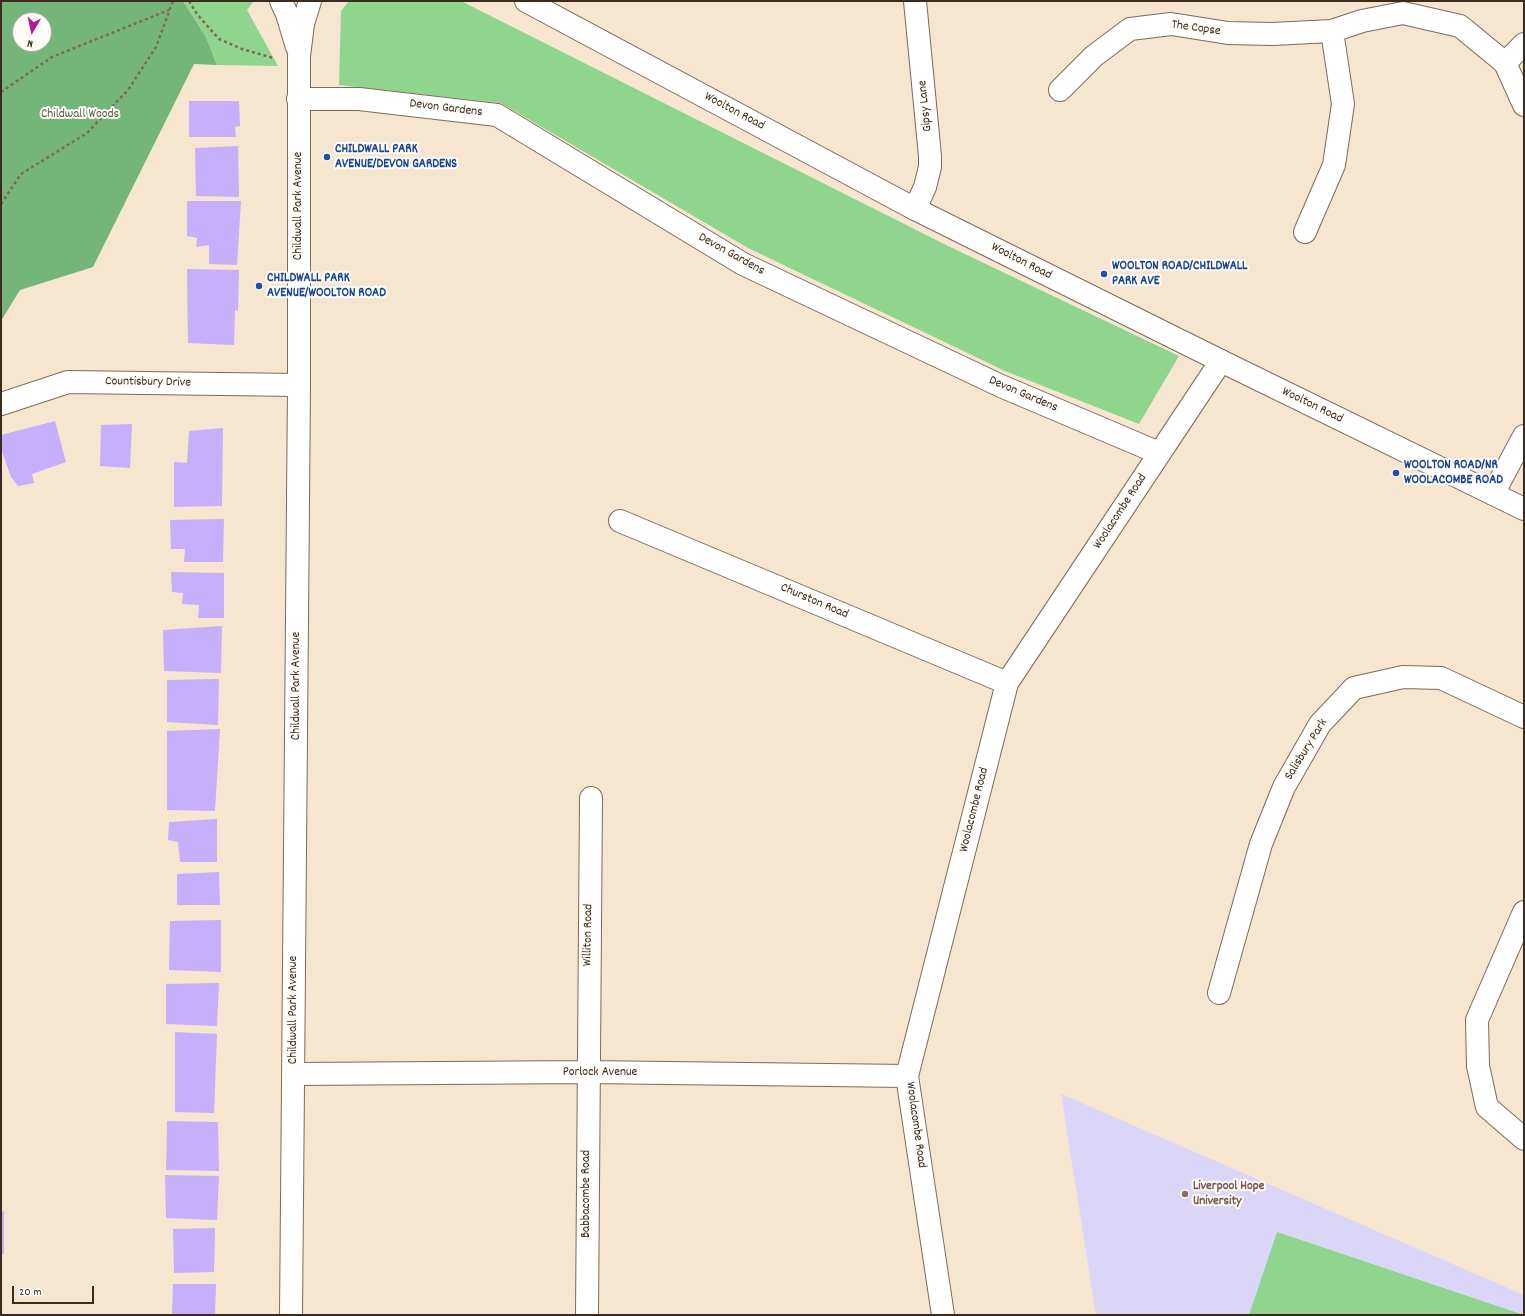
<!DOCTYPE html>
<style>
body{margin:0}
#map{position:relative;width:1525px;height:1316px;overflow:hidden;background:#f6e5cf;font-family:Dekko,sans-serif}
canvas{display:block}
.frame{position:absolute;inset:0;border:2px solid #3b2a1e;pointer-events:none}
.north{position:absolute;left:12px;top:12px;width:40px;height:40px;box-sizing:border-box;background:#fdfcf7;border:1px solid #afa8a0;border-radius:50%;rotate:189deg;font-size:11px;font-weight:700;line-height:16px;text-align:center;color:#3b2a1e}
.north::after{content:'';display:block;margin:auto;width:14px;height:18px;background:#b5179e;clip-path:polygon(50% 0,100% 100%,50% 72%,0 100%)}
.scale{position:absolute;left:12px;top:1286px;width:82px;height:18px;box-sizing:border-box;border:2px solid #3b2a1e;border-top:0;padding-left:5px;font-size:12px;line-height:14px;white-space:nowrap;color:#3b2a1e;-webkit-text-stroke:3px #fdfcf7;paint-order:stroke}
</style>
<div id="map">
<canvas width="1525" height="1316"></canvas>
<div class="frame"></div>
<div class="north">N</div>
<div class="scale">20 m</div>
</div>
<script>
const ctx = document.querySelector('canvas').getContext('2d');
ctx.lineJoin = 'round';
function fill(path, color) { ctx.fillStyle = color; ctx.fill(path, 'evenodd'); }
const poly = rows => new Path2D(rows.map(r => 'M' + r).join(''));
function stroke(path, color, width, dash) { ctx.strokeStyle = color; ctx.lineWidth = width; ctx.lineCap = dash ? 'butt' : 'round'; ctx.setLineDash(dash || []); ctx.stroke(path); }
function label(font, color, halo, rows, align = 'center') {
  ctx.font = font + ' Dekko,sans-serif'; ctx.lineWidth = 4; ctx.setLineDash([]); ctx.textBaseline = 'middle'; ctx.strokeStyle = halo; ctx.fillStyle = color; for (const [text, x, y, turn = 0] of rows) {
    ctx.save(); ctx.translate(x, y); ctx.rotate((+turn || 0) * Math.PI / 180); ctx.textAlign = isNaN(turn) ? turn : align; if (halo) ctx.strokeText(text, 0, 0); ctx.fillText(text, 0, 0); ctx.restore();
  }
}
fill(poly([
 [1061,1094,1524,1295,1524,1315,1096,1315]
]), '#dbd6f7');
fill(poly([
 [183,1,254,1,247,10,278,66,217,65,206,37],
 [349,1,461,1,948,246,1179,356,1139,424,1005,371,748,248,501,103,339,85,341,11],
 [1277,1232,1524,1315,1249,1315]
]), '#90d58e');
fill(poly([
 [1,1,183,1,206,37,217,65,194,64,93,267,20,290,1,321],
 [20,20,44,20,44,44,20,44]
]), '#74b679');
fill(poly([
 [189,101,239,101,240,126,235,127,236,137,189,137],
 [238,146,239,197,196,196,195,148],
 [187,201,241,201,237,265,209,264,209,245,196,247,197,238,187,236],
 [187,269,239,270,238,311,235,310,234,345,188,343],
 [55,421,66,462,32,474,34,483,18,486,11,477,1,449,1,435],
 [132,424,130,468,100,466,101,425],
 [223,428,222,506,174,507,174,462,187,463,189,431],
 [224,519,223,562,184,562,185,549,171,549,170,520],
 [171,572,224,573,224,618,198,618,199,605,182,604,183,593,172,592],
 [222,626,221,673,164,671,163,630],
 [219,679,218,725,167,722,167,680],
 [220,729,215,811,167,810,167,731],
 [217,819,217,862,180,862,178,842,168,840,169,822],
 [219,872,220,905,177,905,177,874],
 [221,920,221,972,169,970,170,921],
 [219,983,217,1026,166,1024,166,984],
 [175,1032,217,1034,214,1113,175,1112],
 [167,1121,218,1122,219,1171,166,1170],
 [165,1175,219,1176,217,1220,166,1218],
 [4,1211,4,1254,1,1255,1,1212],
 [215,1228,214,1272,174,1273,173,1229],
 [173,1284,216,1284,215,1315,172,1314]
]), '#c6affb');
const minor = poly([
 [915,1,930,156,930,167,925,187,915,209],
 [1505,63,1524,44],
 [1060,90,1094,56,1130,29,1171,24,1228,33,1272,34,1332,31,1362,21,1403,13,1460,26,1505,63,1524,105],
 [298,99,359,99,497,115,743,264,1001,386,1159,453],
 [1305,232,1334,165,1343,104,1332,31],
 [1,404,68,382,299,385],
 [1493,494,1524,436],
 [620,521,1007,683],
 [1524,912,1477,1020,1478,1066,1487,1107,1524,1139],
 [1219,993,1261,844,1284,787,1320,724,1354,688,1403,677,1441,678,1524,717],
 [294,1074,588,1072,907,1076],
 [587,1315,591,798],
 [943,1315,907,1076,1007,683,1221,361]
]);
const tertiary = poly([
 [281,1,287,14,297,47],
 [526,1,915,209,1221,361,1524,509],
 [291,1315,299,385,299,56,303,24,310,1]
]);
stroke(minor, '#7c6b5c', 24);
stroke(tertiary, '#7c6b5c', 24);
stroke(poly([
 [189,1,197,14,219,39,242,49,273,58],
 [1,92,52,57,169,10],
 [1,204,21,174,87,133,128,90,156,47,173,1]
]), '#7c6b5c', 2.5, [3, 3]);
stroke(minor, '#fff', 22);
stroke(tertiary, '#fff', 22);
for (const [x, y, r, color] of [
 [327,157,4,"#1a4fb4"],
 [1104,274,4,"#1a4fb4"],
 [259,286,4,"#1a4fb4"],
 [1396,473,4,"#1a4fb4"],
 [1185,1194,4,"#8d6e63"]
]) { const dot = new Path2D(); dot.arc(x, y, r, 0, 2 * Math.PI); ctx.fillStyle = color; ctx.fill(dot); stroke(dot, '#fdfcf7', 1.5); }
label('13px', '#3b2a1e', '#fdfcf7', [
 ["The Copse",1196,29,8],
 ["Gipsy Lane",926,106,-96],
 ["Devon Gardens",446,109,7],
 ["Woolton Road",734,112,28],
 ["Childwall Park Avenue",299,206,-90],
 ["Devon Gardens",731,255,29],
 ["Woolton Road",1021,262,27],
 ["Countisbury Drive",148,383,1],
 ["Devon Gardens",1023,395,23],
 ["Woolton Road",1312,406,26],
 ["Woolacombe Road",1121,512,-57],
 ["Churston Road",814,602,23],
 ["Childwall Park Avenue",297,686,-90],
 ["Salisbury Park",1307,750,-58],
 ["Woolacombe Road",975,810,-76],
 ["Williton Road",589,935,-89],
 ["Childwall Park Avenue",294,1010,-90],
 ["Porlock Avenue",600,1073],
 ["Woolacombe Road",915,1125,82],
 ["Babbacombe Road",587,1194,-90]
]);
label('13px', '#545d40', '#fdfcf7', [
 ["Childwall Woods",80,115]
]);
label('bold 13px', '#164399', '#fdfcf7', [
 ["CHILDWALL PARK",335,150],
 ["AVENUE/DEVON GARDENS",335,165],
 ["WOOLTON ROAD/CHILDWALL",1112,267],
 ["PARK AVE",1112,282],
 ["CHILDWALL PARK",267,279],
 ["AVENUE/WOOLTON ROAD",267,294],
 ["WOOLTON ROAD/NR",1404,466],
 ["WOOLACOMBE ROAD",1404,481]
], 'left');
label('bold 13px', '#785e54', '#fdfcf7', [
 ["Liverpool Hope",1193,1187],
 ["University",1193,1202]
], 'left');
</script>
